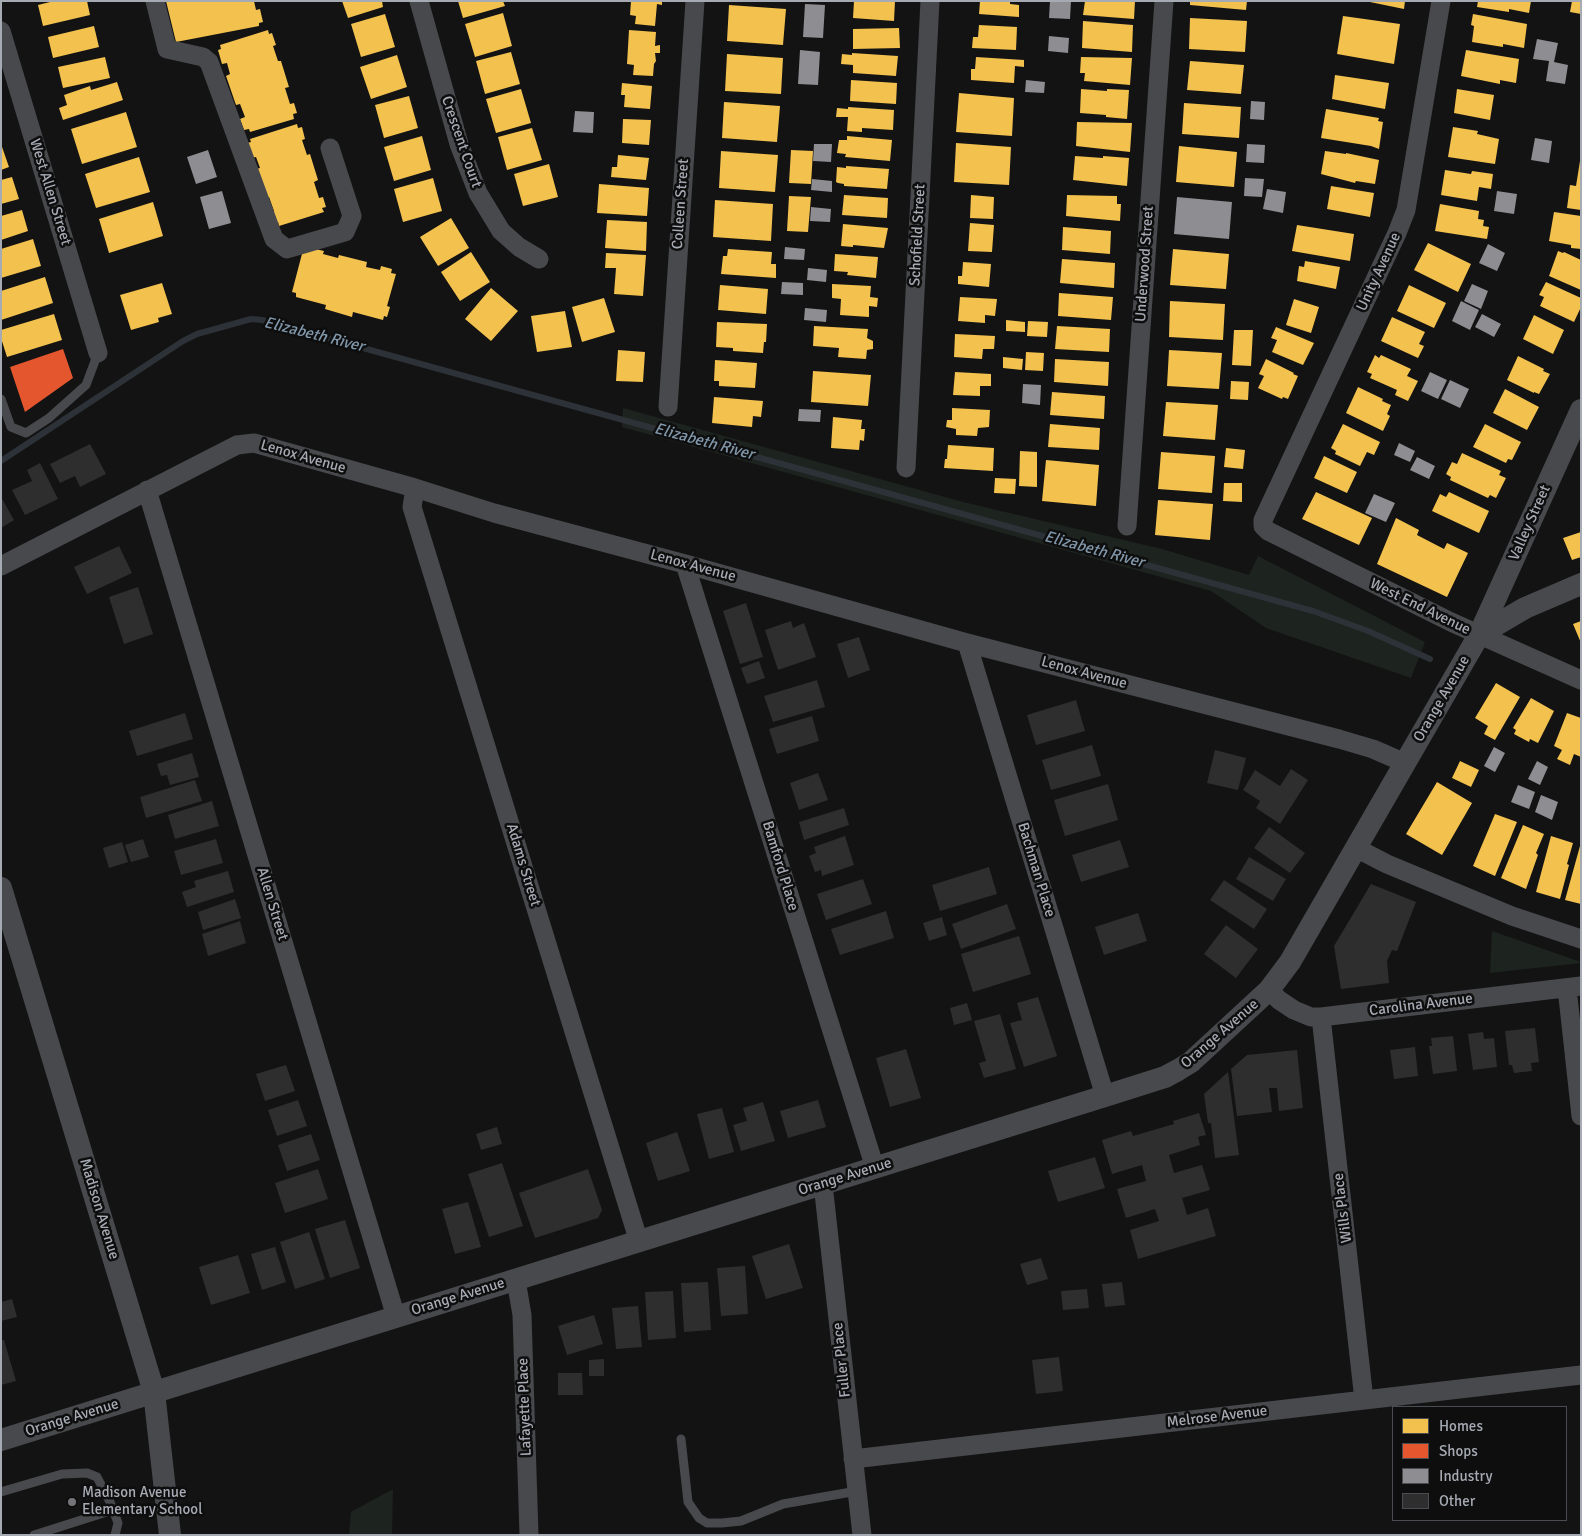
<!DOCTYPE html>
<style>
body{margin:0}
#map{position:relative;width:1582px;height:1536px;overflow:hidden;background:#131314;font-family:Signika,sans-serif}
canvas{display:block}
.frame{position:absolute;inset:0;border:2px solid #a6aab3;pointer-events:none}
.legend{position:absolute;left:1392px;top:1406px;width:175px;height:115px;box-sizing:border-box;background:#0e0e0f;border:1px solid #4b4c51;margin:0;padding:6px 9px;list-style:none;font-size:15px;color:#a6aab3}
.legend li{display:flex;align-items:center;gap:10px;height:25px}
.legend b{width:25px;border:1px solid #4b4c51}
</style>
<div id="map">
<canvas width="1582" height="1536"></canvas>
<div class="frame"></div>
<ul class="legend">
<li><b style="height:14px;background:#f2c14e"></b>Homes</li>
<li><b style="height:14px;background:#e4572e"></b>Shops</li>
<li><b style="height:14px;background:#8d8d92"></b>Industry</li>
<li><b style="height:14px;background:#2e2e2f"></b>Other</li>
</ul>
</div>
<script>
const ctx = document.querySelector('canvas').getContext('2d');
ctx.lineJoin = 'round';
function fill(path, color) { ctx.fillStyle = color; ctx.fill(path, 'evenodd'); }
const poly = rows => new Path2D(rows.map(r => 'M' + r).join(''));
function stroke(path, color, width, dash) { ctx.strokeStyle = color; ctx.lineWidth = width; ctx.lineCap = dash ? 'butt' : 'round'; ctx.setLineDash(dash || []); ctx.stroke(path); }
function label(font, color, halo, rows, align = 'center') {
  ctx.font = font + ' Signika,sans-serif'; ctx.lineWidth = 5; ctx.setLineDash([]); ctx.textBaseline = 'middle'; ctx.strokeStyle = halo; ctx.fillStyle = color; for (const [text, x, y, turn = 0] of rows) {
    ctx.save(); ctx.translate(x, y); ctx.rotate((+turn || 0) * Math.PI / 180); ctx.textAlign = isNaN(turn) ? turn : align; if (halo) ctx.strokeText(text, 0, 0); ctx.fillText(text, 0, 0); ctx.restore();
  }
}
fill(poly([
 [623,408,963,502,1162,549,1249,575,1258,556,1425,642,1411,678,1266,628,1211,591,622,427],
 [1492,931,1581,962,1581,963,1490,973],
 [393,1489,392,1535,349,1535,351,1512]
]), '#1d231e');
fill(poly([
 [54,1,87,1,90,15,43,26,38,5],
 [166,1,254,1,256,10,260,9,263,22,259,23,259,26,176,42],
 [342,1,382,1,383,7,348,18],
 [458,1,503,1,505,6,463,18],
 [631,1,662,1,662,5,657,4,655,26,635,24,636,16,630,15],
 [854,1,895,1,894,21,853,18],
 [980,1,1010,1,1010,4,1019,5,1019,17,979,14],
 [1085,1,1135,1,1134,19,1083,15],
 [1190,1,1247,1,1246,10,1190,5],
 [1365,1,1405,1,1404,9],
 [1478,1,1531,1,1529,13,1509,9,1509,12,1477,7],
 [1572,1,1581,2,1581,14,1570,12],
 [729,5,786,9,783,45,727,41],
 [503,13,512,46,475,57,465,24],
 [385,14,395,47,361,57,351,24],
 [1473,14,1527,24,1524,48,1503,44,1503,47,1472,42,1474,26,1471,25],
 [1343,16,1400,24,1394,64,1337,54],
 [1190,18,1247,21,1245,52,1189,49],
 [1083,21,1133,25,1132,52,1082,48],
 [979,25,1017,27,1016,50,972,48,973,37,978,37],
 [94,26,99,47,53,58,48,37],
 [899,28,900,48,853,49,853,29],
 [268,30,269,34,272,33,276,45,273,46,278,61,281,61,289,87,285,88,290,104,294,103,297,113,293,114,294,119,250,132,249,129,244,130,240,119,245,117,240,104,236,105,226,76,230,74,227,63,222,64,218,50,221,49,220,45],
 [629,30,656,32,655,46,660,45,660,53,655,53,656,61,654,64,653,76,633,75,634,65,627,64],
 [1466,50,1519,59,1516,83,1500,80,1500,84,1461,76],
 [511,52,520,84,485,94,476,61],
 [852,53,898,56,896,76,853,73,853,65,841,64,842,54,852,55],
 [727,54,783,58,781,94,725,91],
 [397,55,407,87,371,99,360,67],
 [105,57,110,78,63,88,58,67],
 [976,57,1024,60,1024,67,1015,66,1014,83,971,80,971,69,975,69],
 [1081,57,1132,58,1130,85,1084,81,1085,73,1080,73],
 [1190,61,1244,65,1241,94,1187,90],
 [1335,75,1389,83,1385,109,1332,99],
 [851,80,897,83,896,104,850,101],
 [117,82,123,100,63,120,59,108,67,105,64,95,90,86,91,90],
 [622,83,652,86,650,109,624,107,625,95,621,95],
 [521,89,531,123,496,133,486,99],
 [1081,89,1107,91,1107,89,1129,90,1127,119,1106,117,1106,115,1080,113],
 [1457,89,1494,95,1490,120,1454,113],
 [959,93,1014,98,1012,136,956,132],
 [409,96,418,128,384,138,375,105],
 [724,102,780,106,777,142,722,138],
 [1184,103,1241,107,1239,138,1182,134],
 [848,107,894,110,893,130,862,128,862,132,847,131,848,117,836,117,837,108,848,109],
 [1326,109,1379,118,1378,121,1383,122,1379,149,1371,146,1321,138],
 [126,112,137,147,82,164,71,129],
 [623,119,651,120,649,145,622,143],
 [1077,122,1132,123,1130,152,1076,146],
 [297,124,298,128,302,127,305,139,302,140,307,155,310,154,318,180,314,182,319,198,323,197,326,207,322,208,324,212,279,226,278,222,273,224,270,213,274,211,269,197,265,199,256,169,260,168,256,157,252,158,247,143,251,142,250,139],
 [1453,127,1478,131,1477,134,1499,139,1495,164,1448,157],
 [532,128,542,160,507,170,498,137],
 [422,136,431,170,394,181,384,147],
 [847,136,892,140,890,161,845,157,846,154,837,153,839,140,847,140],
 [956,143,1011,147,1009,185,954,182],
 [1,144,9,167,1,170],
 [1179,146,1237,152,1234,187,1176,182],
 [791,150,813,151,811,184,789,183],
 [721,151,778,155,775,192,719,188],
 [1325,151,1346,154,1346,153,1379,160,1375,184,1356,181,1355,183,1321,174],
 [618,155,649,158,646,180,611,177,612,167,617,167],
 [1075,156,1103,158,1103,156,1129,158,1127,186,1073,180],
 [139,157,150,192,96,208,85,174],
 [1580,161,1581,161,1581,210,1567,208,1570,185,1576,186],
 [549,164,558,197,523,206,514,174],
 [846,166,889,169,887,189,844,186,844,184,838,183,836,182,837,167,846,168],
 [1445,170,1471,174,1472,171,1493,174,1491,189,1479,187,1477,201,1441,195],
 [12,177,19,199,1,204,1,180],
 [433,178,442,211,403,222,394,189],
 [599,184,649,188,647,216,597,213],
 [1331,186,1374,193,1370,217,1327,209],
 [844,195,888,198,887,218,842,215],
 [971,195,994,197,993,219,970,218],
 [1067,195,1117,196,1117,204,1121,204,1120,221,1066,216],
 [789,196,811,197,808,232,787,231],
 [715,200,773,204,771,241,713,237],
 [153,202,163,236,109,253,99,219],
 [1440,204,1479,211,1478,219,1484,220,1483,226,1489,227,1487,239,1435,231],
 [22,210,28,231,1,240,1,216],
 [1554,212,1581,216,1581,249,1571,248,1571,245,1549,241],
 [451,218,469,248,438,266,420,237],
 [607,220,647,222,646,251,605,248],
 [970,223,994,225,992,252,968,251],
 [843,224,888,228,884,248,853,245,853,247,841,246],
 [1297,225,1354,234,1350,261,1292,251],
 [1063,227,1111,231,1110,254,1062,250],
 [33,239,41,266,1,278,1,249],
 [1428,243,1471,264,1458,292,1414,270],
 [311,248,324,251,323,254,338,258,339,255,367,262,366,267,380,270,381,266,392,269,391,273,396,274,387,306,390,307,387,317,384,316,383,320,353,312,352,317,325,309,326,305,296,297,296,293,292,292,303,250],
 [728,249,772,252,771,264,776,264,776,278,721,274,723,256,727,256],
 [1173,249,1229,254,1226,289,1170,285],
 [1558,251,1563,253,1564,252,1581,260,1581,290,1549,276],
 [471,252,490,282,460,301,441,272],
 [606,253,646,255,643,296,614,294,616,268,605,268],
 [835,254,878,257,876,278,847,275,848,272,834,271],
 [1062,259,1115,263,1114,288,1060,283],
 [1305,261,1340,267,1336,289,1297,281,1299,266,1304,267],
 [963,262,991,264,989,287,958,284,958,276,962,276],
 [45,277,53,303,1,320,1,291],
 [1546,282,1581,298,1581,307,1574,322,1540,306,1544,297,1539,295],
 [162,283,172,314,158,318,159,322,131,330,120,295],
 [832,284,871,286,870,297,878,298,877,307,869,306,869,317,840,315,841,299,832,298],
 [720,285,768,289,766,314,718,310],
 [1409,285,1446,303,1434,328,1397,311],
 [491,288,518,311,491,341,465,319],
 [1059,293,1113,297,1111,320,1058,316],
 [960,297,997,299,995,316,985,315,985,323,958,321],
 [604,298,615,332,582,342,572,307],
 [1294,299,1319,307,1311,333,1286,325],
 [1170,301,1225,304,1223,340,1169,337],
 [565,311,572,347,537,352,531,316],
 [54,314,62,340,7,357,1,338,1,330],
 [1534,315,1564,330,1553,354,1523,339],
 [1392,317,1425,332,1419,344,1424,346,1418,358,1381,341],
 [1006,320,1025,322,1025,332,1006,331],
 [1028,321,1048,322,1047,337,1027,336],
 [717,322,767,324,766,342,764,342,763,353,733,351,733,348,716,347],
 [814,326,868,329,867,338,873,341,873,349,867,350,866,359,838,357,839,348,813,346],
 [1057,326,1110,329,1109,352,1055,349],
 [1276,327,1314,343,1303,365,1272,352,1277,340,1271,338],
 [1234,330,1253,330,1251,366,1232,365],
 [955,334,995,336,994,349,983,349,982,359,954,357],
 [618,350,645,352,643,382,616,381],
 [1169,350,1222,353,1219,389,1167,386],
 [1026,352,1044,353,1043,371,1025,370],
 [1375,355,1379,358,1381,355,1411,369,1407,376,1418,381,1408,401,1395,395,1397,390,1370,378,1372,374,1367,372],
 [1518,356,1544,369,1543,371,1550,374,1539,394,1534,392,1534,393,1507,380],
 [1003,357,1023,359,1022,370,1003,368],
 [1055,359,1109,362,1108,386,1054,382],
 [1266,359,1294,373,1293,374,1298,376,1288,399,1283,397,1282,399,1258,388,1264,376,1259,374],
 [715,360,757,363,755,388,719,386,719,381,714,381],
 [813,371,871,375,868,406,811,402],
 [955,372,991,374,991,386,980,386,980,396,953,395],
 [1231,381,1249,382,1248,400,1230,399],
 [1358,387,1383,399,1382,401,1391,405,1387,414,1390,416,1383,431,1346,413],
 [1505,389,1539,407,1527,430,1493,413],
 [1052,392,1105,396,1104,419,1050,415],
 [714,397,763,401,761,417,753,416,752,427,712,423],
 [1166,402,1218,405,1215,440,1163,436],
 [952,408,990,410,989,427,978,428,977,436,956,435,956,429,946,427,947,420,952,420],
 [833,417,862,420,861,429,865,429,864,441,860,440,859,450,831,448],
 [1050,424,1100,428,1099,450,1048,447],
 [1343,424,1380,442,1374,455,1367,452,1360,466,1335,454,1336,451,1331,448],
 [1485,424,1521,442,1512,460,1508,459,1506,463,1473,447],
 [948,445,994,448,993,471,944,468,945,459,947,459],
 [1226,448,1245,450,1243,469,1224,467],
 [1020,451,1037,452,1037,487,1019,486],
 [1161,452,1215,456,1212,493,1158,489],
 [1462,453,1501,471,1499,475,1506,478,1496,498,1490,495,1488,498,1450,480,1451,477,1446,474,1452,462,1457,464],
 [1324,456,1357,472,1347,493,1314,478],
 [1046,460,1099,465,1096,506,1042,501],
 [995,478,1016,479,1015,494,994,493],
 [1224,483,1242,483,1242,502,1223,501],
 [1316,492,1372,518,1359,545,1302,519],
 [1449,492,1489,511,1479,533,1432,511,1440,494,1446,497],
 [1158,500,1213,504,1210,540,1155,535],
 [1396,518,1419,530,1417,535,1444,549,1447,543,1468,553,1447,597,1377,564],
 [1581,532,1581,557,1572,560,1563,538],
 [1581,621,1581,643,1573,624],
 [1496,683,1520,697,1495,740,1484,734,1488,726,1475,718],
 [1531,698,1554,711,1538,743,1530,739,1529,742,1514,734,1516,730,1513,728],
 [1567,713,1581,718,1581,757,1574,754,1570,765,1557,759,1562,750,1554,746],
 [1460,761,1479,770,1471,787,1452,778],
 [1437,782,1472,803,1442,855,1406,834],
 [1495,814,1517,822,1495,876,1473,866],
 [1523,825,1544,834,1536,853,1538,855,1526,889,1501,878],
 [1551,836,1573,843,1567,864,1569,865,1560,899,1536,892],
 [1580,846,1581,847,1581,904,1565,900]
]), '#f2c14e');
fill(poly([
 [63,349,73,378,25,412,10,367]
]), '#e4572e');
fill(poly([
 [1050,1,1071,1,1070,19,1049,18],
 [805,4,825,5,823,38,803,37],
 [1049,36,1069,38,1068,53,1048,51],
 [1537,39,1558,43,1554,62,1568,65,1565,84,1546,81,1549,61,1533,59],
 [800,50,820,52,818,85,798,84],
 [1026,80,1045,82,1044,93,1025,92],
 [1251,101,1265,102,1264,120,1250,119],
 [575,111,594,112,593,133,573,132],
 [1535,138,1552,141,1549,163,1531,160],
 [814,144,832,144,831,162,813,161],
 [1247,144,1265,145,1264,163,1246,162],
 [208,150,217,177,196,184,187,157],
 [1245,178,1264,179,1262,197,1244,196],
 [812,179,832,181,832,192,811,190],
 [1267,189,1286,192,1283,213,1263,209],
 [222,191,231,223,209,229,200,197],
 [1497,191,1517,194,1514,214,1494,211],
 [1177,197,1232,202,1229,239,1174,234],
 [811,207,831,209,830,222,810,221],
 [1488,244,1505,253,1497,271,1479,263],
 [785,247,805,249,804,260,784,259],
 [808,268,827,270,826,282,807,280],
 [782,282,803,283,803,295,781,294],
 [1472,284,1488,291,1481,309,1464,301],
 [1461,301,1479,310,1470,330,1452,321],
 [805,308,827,310,826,322,804,320],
 [1482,314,1501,324,1494,337,1475,327],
 [1430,372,1447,380,1438,399,1421,391],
 [1450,380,1469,389,1460,408,1441,399],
 [1023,384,1041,385,1040,405,1022,403],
 [799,409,821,410,820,422,798,421],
 [1399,443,1415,451,1410,462,1394,455],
 [1417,457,1435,466,1429,479,1410,470],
 [1374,494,1395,503,1386,522,1365,513],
 [1494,747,1505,753,1495,772,1484,766],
 [1537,761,1548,767,1540,785,1528,779],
 [1518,785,1535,792,1529,809,1511,802],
 [1541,795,1558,802,1552,820,1535,812]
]), '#8d8d92');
stroke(poly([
 [1,461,183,341,197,334,251,319,262,320,1313,611,1368,631,1430,659]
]), '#2c3237', 6);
fill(poly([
 [90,444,106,474,80,487,75,476,60,483,50,464],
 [40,463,58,499,25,515,12,490,32,481,27,470],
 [1,497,14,520,1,528],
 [119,546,132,573,87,594,74,567],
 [138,587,153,634,124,644,109,597],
 [746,603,763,657,740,664,723,611],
 [791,621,793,628,804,623,816,657,778,670,765,630],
 [859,637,870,670,848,678,837,644],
 [759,661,765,678,747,684,741,668],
 [817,680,825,707,773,722,764,696],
 [1076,700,1085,731,1036,745,1027,715],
 [185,713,193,739,137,756,129,731],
 [812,716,819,741,777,754,769,729],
 [1092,745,1101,776,1051,790,1042,760],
 [1215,750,1246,758,1238,790,1207,783],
 [192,753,199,777,170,785,167,775,161,776,157,764],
 [1291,769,1308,780,1280,824,1256,808,1260,801,1243,790,1255,770,1280,786],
 [818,773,828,800,799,810,790,783],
 [195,780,202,801,146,818,140,797],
 [1108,784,1118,820,1065,836,1054,800],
 [212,801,219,826,175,839,168,815],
 [844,808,849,825,804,840,799,822],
 [1269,827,1305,853,1290,873,1254,848],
 [845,836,854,865,822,876,821,870,815,872,809,856,816,853,814,847],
 [143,839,149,857,131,862,125,845],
 [216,839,223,863,181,875,174,851],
 [1120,840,1129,867,1081,882,1072,855],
 [122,842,128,862,109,868,103,848],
 [1249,857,1286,879,1273,901,1236,879],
 [989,867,997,894,940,911,932,885],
 [228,871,234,892,187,907,182,892,196,887,194,881],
 [863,879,872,904,826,920,817,894],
 [1224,880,1267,909,1254,929,1210,900],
 [1371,884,1416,902,1397,951,1392,950,1387,961,1389,983,1341,989,1334,946],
 [235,899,241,918,203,930,198,912],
 [1007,904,1016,929,961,949,952,924],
 [886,911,894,938,840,955,831,929],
 [1138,913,1147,941,1104,955,1095,927],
 [942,917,947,935,929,941,923,923],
 [240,921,246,943,208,956,202,934],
 [1226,925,1258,949,1236,978,1204,954],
 [1019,936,1031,974,973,992,961,954],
 [1038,997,1057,1056,1024,1067,1010,1023,1022,1020,1017,1003],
 [967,1003,972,1020,954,1025,950,1008],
 [1000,1014,1016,1069,984,1078,979,1063,986,1061,974,1021],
 [1535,1028,1539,1062,1531,1063,1532,1071,1514,1073,1512,1065,1509,1065,1505,1031],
 [1483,1032,1484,1039,1494,1038,1497,1067,1473,1070,1468,1034],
 [1453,1036,1457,1071,1433,1074,1429,1046,1432,1046,1431,1038],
 [1415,1047,1418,1076,1394,1079,1390,1050],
 [906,1049,921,1098,890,1107,876,1058],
 [1297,1050,1303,1108,1279,1111,1277,1088,1269,1088,1272,1112,1237,1116,1231,1069,1247,1055],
 [286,1065,295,1091,265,1101,256,1074],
 [1228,1072,1239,1155,1215,1158,1211,1123,1208,1123,1204,1094],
 [298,1100,307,1126,277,1136,268,1110],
 [818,1100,826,1127,788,1138,780,1111],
 [763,1102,775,1141,741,1151,733,1125,747,1121,743,1108],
 [722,1108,734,1152,709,1159,697,1114],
 [1199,1113,1206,1135,1198,1137,1200,1145,1169,1155,1174,1173,1202,1165,1210,1190,1182,1198,1187,1215,1208,1208,1216,1236,1138,1259,1130,1230,1159,1221,1155,1209,1126,1218,1117,1189,1146,1181,1142,1165,1112,1174,1102,1140,1131,1131,1133,1136,1174,1124,1173,1121],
 [497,1127,502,1144,481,1150,476,1134],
 [677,1132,690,1171,658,1181,646,1143],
 [311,1134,320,1160,287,1171,278,1145],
 [1095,1157,1105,1188,1058,1202,1048,1171],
 [502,1163,523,1226,489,1237,468,1174],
 [318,1169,328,1199,285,1213,275,1183],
 [588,1169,602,1210,598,1218,535,1238,519,1193],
 [468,1202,481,1247,455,1254,442,1209],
 [345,1220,360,1268,330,1278,315,1229],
 [309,1232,325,1279,295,1289,280,1242],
 [789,1244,803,1288,766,1299,752,1256],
 [275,1247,286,1282,262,1290,251,1254],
 [238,1255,250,1293,211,1305,199,1267],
 [1041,1258,1048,1279,1027,1285,1020,1264],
 [745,1266,748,1314,721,1316,717,1268],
 [708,1282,711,1330,684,1332,681,1283],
 [1122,1282,1125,1305,1105,1307,1102,1284],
 [1087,1289,1089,1308,1063,1310,1061,1291],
 [673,1291,676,1338,648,1340,645,1292],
 [12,1299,17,1317,1,1321,1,1302],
 [638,1306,642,1347,616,1349,612,1308],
 [594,1315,603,1344,567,1355,558,1326],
 [1,1340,4,1340,16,1381,1,1385],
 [1059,1357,1063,1391,1036,1394,1032,1360],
 [604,1359,604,1376,589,1376,589,1360],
 [558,1373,582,1373,583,1395,558,1395]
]), '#2e2e2f');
stroke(poly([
 [1,399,11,427,26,433,49,418,86,385,98,353],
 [681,1439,688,1502,699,1518,707,1523,722,1523,741,1521,783,1504,857,1491],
 [1,1492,62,1474,87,1473,97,1477,110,1502,118,1523,115,1535],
 [34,1535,113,1510]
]), '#48494c', 9);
stroke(poly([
 [155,1,167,49,203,57,209,62,274,239,287,249,345,232,352,216,330,148],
 [419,1,459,144,478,193,501,231,519,247,539,259],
 [1441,1,1406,210,1397,233,1263,520,1263,526,1268,531,1451,622,1581,680],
 [1,31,98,353],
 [668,407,695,1],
 [906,468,930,1],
 [415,488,412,507,639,1242],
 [147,490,396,1317],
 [1127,526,1164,1],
 [685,564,875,1168],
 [1,566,237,445,254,443,415,488,494,513,685,564,967,643,1339,739,1373,749,1405,763],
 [967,643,1105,1096],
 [1356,848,1387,864,1512,916,1581,939],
 [1567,988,1581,1116],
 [1269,990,1279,1000,1294,1010,1311,1017,1321,1017,1581,986],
 [1321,1017,1364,1400],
 [823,1184,862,1535],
 [516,1280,522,1315,529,1535],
 [853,1459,1581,1375]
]), '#48494c', 19);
stroke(poly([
 [1479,635,1525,608,1581,584],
 [1,888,154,1392,170,1535],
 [1,1440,1105,1096,1165,1077,1178,1070,1191,1062,1269,990,1290,962,1479,635,1581,410]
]), '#48494c', 22);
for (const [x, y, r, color] of [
 [72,1502,5,"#73757b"]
]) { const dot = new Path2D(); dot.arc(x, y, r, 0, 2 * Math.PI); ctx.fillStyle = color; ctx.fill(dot); stroke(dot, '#0e0e0f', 2); }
label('15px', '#a6aab3', '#0e0e0f', [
 ["Crescent Court",461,142,71],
 ["West Allen Street",50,192,73],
 ["Colleen Street",681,204,-86],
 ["Schofield Street",918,235,-87],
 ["Underwood Street",1145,264,-86],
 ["Unity Avenue",1379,272,-65],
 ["Lenox Avenue",303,457,16],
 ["Valley Street",1530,523,-66],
 ["Lenox Avenue",693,566,15],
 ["West End Avenue",1420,607,26],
 ["Lenox Avenue",1084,673,15],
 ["Orange Avenue",1442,699,-60],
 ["Adams Street",523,865,73],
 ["Bamford Place",780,866,73],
 ["Bachman Place",1036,870,73],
 ["Allen Street",272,904,73],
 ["Carolina Avenue",1421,1005,-7],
 ["Orange Avenue",1220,1034,-41],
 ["Orange Avenue",845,1177,-17],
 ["Wills Place",1343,1208,-97],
 ["Madison Avenue",99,1209,73],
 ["Orange Avenue",458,1297,-17],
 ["Fuller Place",842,1360,-96],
 ["Lafayette Place",525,1407,-92],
 ["Melrose Avenue",1217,1417,-7],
 ["Orange Avenue",72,1418,-17]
]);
label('15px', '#a6aab3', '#0e0e0f', [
 ["Madison Avenue",82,1493],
 ["Elementary School",82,1510]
], 'left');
label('italic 16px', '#8197aa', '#0e0e0f', [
 ["Elizabeth River",314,335,14],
 ["Elizabeth River",704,442,15],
 ["Elizabeth River",1094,550,15]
]);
</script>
